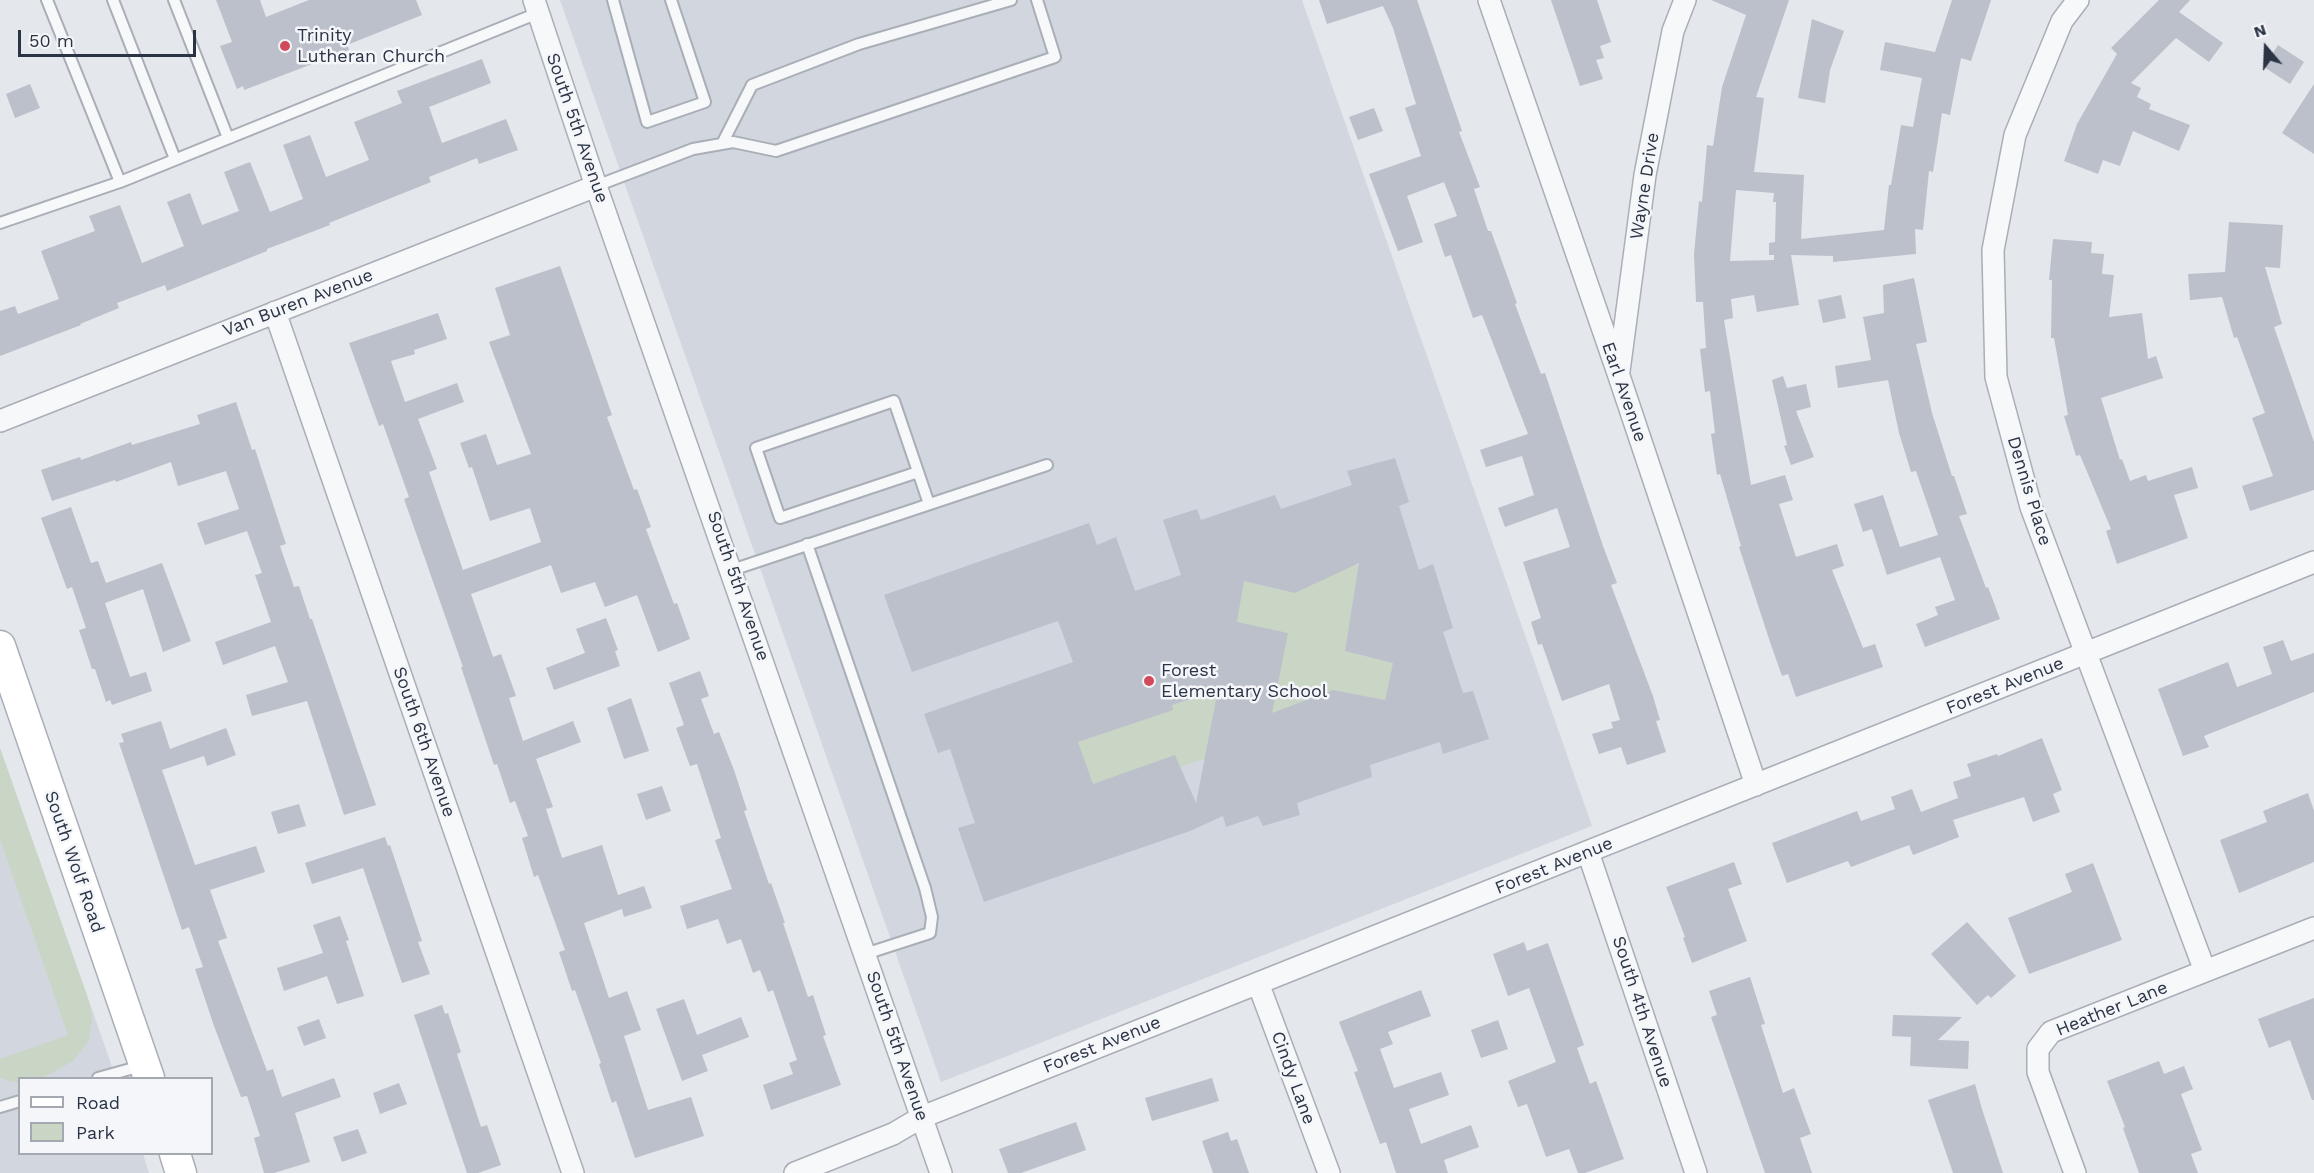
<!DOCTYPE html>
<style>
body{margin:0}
#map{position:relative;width:2314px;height:1173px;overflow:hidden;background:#e4e7ec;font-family:"Work Sans",sans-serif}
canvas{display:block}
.legend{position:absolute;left:18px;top:1077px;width:195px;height:78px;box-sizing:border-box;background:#f4f6f9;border:2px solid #a4a8b1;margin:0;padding:8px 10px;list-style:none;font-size:18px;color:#2b3445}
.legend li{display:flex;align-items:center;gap:12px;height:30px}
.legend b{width:30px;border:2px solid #a4a8b1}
.north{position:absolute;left:2236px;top:18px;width:60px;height:60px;-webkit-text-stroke:4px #f4f6f9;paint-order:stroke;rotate:341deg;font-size:16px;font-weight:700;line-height:24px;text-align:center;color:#2b3445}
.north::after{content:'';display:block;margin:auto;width:21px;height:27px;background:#2b3445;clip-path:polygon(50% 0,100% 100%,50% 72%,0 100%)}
.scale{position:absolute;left:18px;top:30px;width:178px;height:27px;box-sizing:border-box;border:3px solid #2b3445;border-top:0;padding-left:8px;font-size:18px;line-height:21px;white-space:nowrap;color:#2b3445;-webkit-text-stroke:4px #f4f6f9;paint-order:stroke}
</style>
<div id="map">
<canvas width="2314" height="1173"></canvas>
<ul class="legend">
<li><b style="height:8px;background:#fff"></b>Road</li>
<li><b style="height:16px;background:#c9d6c5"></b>Park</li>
</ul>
<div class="north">N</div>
<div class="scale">50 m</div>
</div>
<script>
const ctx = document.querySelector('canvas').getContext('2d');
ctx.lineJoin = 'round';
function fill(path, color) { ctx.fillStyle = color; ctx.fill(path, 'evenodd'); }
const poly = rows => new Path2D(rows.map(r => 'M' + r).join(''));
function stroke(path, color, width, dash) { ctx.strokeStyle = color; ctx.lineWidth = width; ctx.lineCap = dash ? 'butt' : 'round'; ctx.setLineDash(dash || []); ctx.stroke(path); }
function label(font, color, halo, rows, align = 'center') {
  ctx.font = font + ' "Work Sans",sans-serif'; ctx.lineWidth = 5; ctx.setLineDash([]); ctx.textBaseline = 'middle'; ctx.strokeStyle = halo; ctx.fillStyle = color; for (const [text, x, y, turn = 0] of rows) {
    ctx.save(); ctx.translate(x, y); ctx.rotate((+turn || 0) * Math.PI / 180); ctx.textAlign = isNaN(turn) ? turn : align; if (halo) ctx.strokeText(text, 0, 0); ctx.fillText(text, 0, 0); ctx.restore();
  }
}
fill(poly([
 [560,0,1302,0,1592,826,941,1082],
 [0,748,116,1078,20,1078,20,1154,143,1154,149,1173,0,1173]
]), '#d2d6de');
fill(poly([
 [1325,560,1359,566,1345,651,1393,663,1385,700,1333,690,1271,717,1237,622,1244,581,1295,593,1321,581],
 [1218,690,1211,757,1180,767,1175,756,1093,784,1078,742,1172,710,1172,705],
 [0,748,90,1004,92,1021,88,1042,73,1061,46,1076,38,1078,20,1078,19,1082,12,1082,0,1078,0,1059,68,1035,0,839]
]), '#c9d6c5');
fill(poly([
 [216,0,260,0,266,17,309,0,416,0,422,15,347,45,349,50,244,90,243,86,237,89,220,46,232,42],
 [1319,0,1417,0,1462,131,1459,132,1480,187,1474,189,1488,231,1491,231,1517,303,1515,304,1541,374,1545,373,1603,546,1617,583,1611,585,1653,696,1660,720,1656,721,1666,752,1627,765,1621,747,1599,754,1592,734,1613,728,1611,722,1620,720,1609,684,1562,701,1542,644,1538,645,1531,622,1541,618,1523,562,1570,547,1557,508,1505,527,1498,508,1534,495,1522,456,1486,467,1480,450,1528,434,1482,315,1473,318,1451,255,1445,257,1434,224,1457,216,1444,182,1407,196,1423,242,1398,251,1369,174,1421,156,1405,108,1416,104,1393,28,1383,6,1327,24],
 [1551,0,1597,0,1611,42,1600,46,1604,58,1596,60,1603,79,1580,86],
 [1711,0,1789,0,1756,97,1764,98,1754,172,1804,175,1801,239,1884,230,1889,185,1891,185,1901,125,1913,127,1922,78,1880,70,1885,42,1935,52,1952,0,1991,0,1971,61,1961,58,1950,115,1942,113,1933,172,1929,171,1923,230,1915,229,1916,254,1833,262,1833,256,1791,255,1799,305,1757,312,1754,295,1731,299,1733,318,1724,320,1751,485,1785,475,1793,500,1779,504,1796,557,1837,544,1844,566,1832,570,1863,648,1875,644,1883,667,1796,697,1788,674,1782,676,1771,645,1739,547,1741,546,1720,474,1717,475,1711,434,1715,433,1710,391,1705,392,1700,349,1706,348,1703,302,1696,302,1694,254,1699,201,1702,202,1707,145,1713,146,1722,87,1746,15],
 [1736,190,1774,193,1773,202,1776,202,1775,242,1769,243,1769,255,1774,255,1774,260,1730,261],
 [2159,0,2190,0,2179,12,2223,43,2209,62,2176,38,2131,83,2141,88,2137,97,2151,104,2149,109,2190,125,2179,151,2133,131,2120,166,2103,160,2098,174,2064,161,2077,124,2117,54,2111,48],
 [1812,19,1844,31,1830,70,1825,103,1798,98],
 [2278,45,2304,62,2290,84,2264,67],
 [482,59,491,83,429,107,442,143,506,119,518,150,479,164,477,158,429,177,431,182,329,223,330,225,267,249,267,251,167,291,165,285,117,303,119,308,80,324,81,325,0,356,0,311,15,306,18,314,59,299,41,251,95,231,89,216,120,205,142,263,184,246,167,202,190,193,202,225,239,211,224,172,250,162,270,212,303,199,283,145,310,135,326,177,369,160,354,122,402,103,397,91],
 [30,84,40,108,15,118,6,94],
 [2314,84,2314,154,2282,133],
 [1374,108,1383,131,1358,140,1349,117],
 [2229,222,2283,225,2280,268,2265,267,2282,324,2274,327,2314,442,2314,490,2250,511,2242,486,2273,476,2252,418,2265,413,2237,337,2234,338,2222,297,2190,300,2188,274,2225,272],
 [2053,239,2092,242,2091,253,2104,254,2102,274,2114,275,2109,317,2142,313,2148,359,2156,356,2163,378,2101,398,2120,460,2122,459,2130,481,2146,475,2148,481,2192,467,2198,488,2174,495,2188,538,2117,564,2106,531,2111,529,2080,455,2076,456,2064,416,2068,415,2054,338,2051,338,2052,280,2049,280],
 [560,266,612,415,607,417,634,490,637,489,651,527,646,529,674,604,677,603,690,639,658,652,637,595,605,607,595,582,561,593,551,565,471,594,493,657,501,654,516,696,509,698,523,741,573,721,581,742,536,759,553,807,546,809,562,858,602,845,618,895,644,886,652,908,624,917,622,909,584,923,609,998,627,991,641,1030,624,1036,648,1110,691,1097,704,1136,635,1158,616,1101,612,1103,599,1064,601,1063,575,990,572,991,559,952,565,950,538,875,534,877,522,838,528,836,515,801,510,803,497,764,494,765,461,667,463,667,404,499,409,497,383,424,379,426,349,343,438,313,447,339,414,350,415,354,391,361,405,402,457,383,464,402,418,419,437,469,429,472,463,570,541,542,530,508,490,521,472,467,469,468,460,443,486,434,497,465,531,454,489,342,510,335,495,288],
 [1914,278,1927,342,1916,344,1932,413,1952,476,1954,476,1967,514,1959,516,1986,588,1988,587,2000,619,1925,647,1916,624,1938,615,1935,607,1955,600,1940,557,1887,575,1872,529,1863,532,1854,504,1883,495,1900,547,1938,535,1916,471,1911,472,1899,433,1888,380,1838,388,1835,366,1871,360,1863,317,1884,313,1883,285],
 [1841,295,1846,318,1823,323,1818,300],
 [1783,376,1787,388,1806,384,1811,407,1796,411,1814,457,1791,465,1784,446,1787,445,1772,380],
 [236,402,252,450,255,449,286,544,280,546,294,587,299,586,310,619,312,619,376,805,344,815,307,701,252,716,246,695,288,682,275,646,223,665,215,642,271,622,255,575,262,573,247,531,205,545,197,523,239,509,226,471,178,486,171,462,116,482,115,480,52,501,41,470,80,457,81,460,131,442,132,445,200,424,197,415],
 [1395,458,1409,502,1399,506,1419,570,1433,564,1453,628,1443,632,1463,693,1473,691,1489,739,1443,754,1440,742,1370,765,1372,777,1297,803,1300,815,1263,826,1258,816,1226,827,1223,816,1190,831,984,902,958,828,975,823,950,749,938,753,924,714,1073,662,1058,621,912,672,884,595,1089,523,1097,545,1116,537,1135,591,1181,575,1163,520,1197,509,1201,520,1275,495,1281,509,1352,485,1347,471],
 [1359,563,1345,651,1393,663,1385,700,1333,690,1272,713,1288,633,1237,622,1244,581,1295,593],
 [1218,690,1196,803,1175,755,1093,784,1078,742,1173,710,1172,705],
 [71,507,91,563,98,561,106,583,162,563,191,641,163,652,143,589,105,603,130,677,146,672,152,691,112,705,110,700,106,702,95,669,92,669,79,630,86,628,72,587,67,589,41,518],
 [606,618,618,650,615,651,620,666,554,690,546,668,585,653,576,629],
 [2283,640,2291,661,2314,653,2314,692,2204,736,2209,747,2183,756,2158,689,2228,662,2237,687,2272,674,2263,647],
 [700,671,709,696,701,699,714,734,719,732,734,770,747,810,744,811,769,884,771,883,785,923,783,923,808,997,813,995,826,1035,823,1036,841,1085,771,1110,763,1085,793,1074,789,1063,797,1060,773,990,768,992,760,970,753,973,741,939,727,944,718,919,687,929,680,906,732,889,715,840,721,838,697,764,690,766,676,728,684,725,669,683],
 [631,698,649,751,624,759,607,708],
 [161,721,170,749,226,728,236,755,207,766,204,756,162,770,195,865,256,846,265,872,210,890,227,938,218,941,267,1071,273,1069,282,1097,334,1078,341,1097,295,1113,310,1162,274,1173,264,1173,254,1138,260,1136,247,1096,241,1097,214,1026,195,969,203,967,189,927,182,930,119,743,124,742,121,734],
 [2042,738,2062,790,2053,794,2060,812,2033,822,2024,797,1953,820,1959,837,1913,855,1909,845,1851,867,1848,861,1787,883,1772,843,1857,811,1861,821,1895,809,1891,797,1912,789,1921,812,1958,798,1953,782,1971,776,1967,764,1997,754,1998,756],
 [662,786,671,811,646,820,637,794],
 [2308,793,2314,811,2314,862,2239,893,2220,840,2267,822,2263,811],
 [299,804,306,826,278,834,271,812],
 [385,837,388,846,390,845,422,941,418,942,430,974,402,983,363,868,312,884,305,863],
 [1734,862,1742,884,1728,889,1747,941,1692,963,1683,938,1685,937,1666,887],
 [2093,863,2122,940,2029,974,2008,918,2072,892,2065,874],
 [340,916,349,940,346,941,364,996,337,1004,327,976,284,991,277,968,323,953,313,925],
 [1967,922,2016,976,1991,998,1988,995,1977,1005,1931,954],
 [1524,942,1527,951,1548,943,1584,1045,1577,1048,1590,1084,1596,1081,1624,1159,1585,1173,1578,1173,1569,1149,1546,1157,1527,1104,1518,1107,1508,1081,1556,1062,1529,988,1508,996,1493,954],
 [1750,977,1765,1024,1761,1025,1783,1093,1794,1088,1811,1134,1800,1138,1812,1173,1765,1173,1711,1017,1717,1015,1709,991],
 [1421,990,1431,1016,1388,1032,1393,1044,1380,1049,1394,1088,1441,1072,1449,1095,1409,1109,1421,1144,1471,1125,1479,1147,1444,1160,1448,1173,1396,1173,1386,1142,1380,1144,1354,1072,1358,1071,1339,1022],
 [2314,998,2314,1100,2312,1100,2290,1040,2269,1048,2258,1019],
 [684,999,697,1035,741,1017,749,1037,702,1055,708,1071,682,1081,656,1009],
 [442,1005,445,1014,448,1013,461,1052,457,1054,481,1127,487,1125,501,1165,478,1173,467,1173,414,1015],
 [1893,1015,1962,1017,1938,1040,1969,1041,1968,1069,1910,1066,1911,1037,1892,1036],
 [319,1019,326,1038,304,1046,297,1027],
 [1498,1020,1508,1049,1481,1058,1471,1030],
 [2159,1061,2164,1074,2184,1066,2193,1089,2181,1094,2202,1150,2191,1154,2198,1173,2139,1173,2123,1128,2125,1127,2107,1081],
 [1212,1078,1219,1101,1152,1121,1145,1098],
 [399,1083,407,1104,380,1114,373,1093],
 [1975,1084,1982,1109,2003,1173,1953,1173,1928,1100],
 [1076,1122,1086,1150,1021,1173,1008,1173,999,1149],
 [358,1129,367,1153,342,1162,333,1137],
 [1228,1132,1231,1141,1237,1139,1249,1173,1213,1173,1202,1141]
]), '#bbc0ca');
const service = poly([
 [47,0,120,182],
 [113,0,175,159],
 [174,0,228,138],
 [613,0,647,122,705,102,671,0],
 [722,144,752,85,859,44,1011,0],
 [596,186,693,149,733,142,776,151,1055,57,1037,0],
 [0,223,120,182,538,13],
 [918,472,780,518,756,448,894,401,929,504],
 [807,544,925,888,932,917,930,933,865,954],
 [732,570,1047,465],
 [98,1078,141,1066],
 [0,1107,20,1101]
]);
const minor = poly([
 [534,0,596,186,941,1173],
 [1489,0,1619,376,1756,785],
 [2078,0,2062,21,2015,135,1993,250,1996,377,2031,507,2205,971],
 [275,312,573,1173],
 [1619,371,1645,175,1673,31,1685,0],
 [0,421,596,186],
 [1588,852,1696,1173],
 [1258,983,1329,1173],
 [795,1173,893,1134,922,1117,950,1106,2314,562],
 [2075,1173,2038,1072,2038,1049,2051,1032,2314,928]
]);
const secondary = poly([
 [0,646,149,1078],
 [175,1154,181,1173]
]);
stroke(service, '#a9aeb7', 14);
stroke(minor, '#a9aeb7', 24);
stroke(secondary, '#a9aeb7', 33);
stroke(service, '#f7f8fa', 10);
stroke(minor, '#f7f8fa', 21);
stroke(secondary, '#fff', 30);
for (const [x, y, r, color] of [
 [285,46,6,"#d1495b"],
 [1149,681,6,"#d1495b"]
]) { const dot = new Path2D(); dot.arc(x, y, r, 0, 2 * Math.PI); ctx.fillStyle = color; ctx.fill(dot); stroke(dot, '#f4f6f9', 2); }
label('18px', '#2b3445', '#f4f6f9', [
 ["Trinity",297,36],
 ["Lutheran Church",297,57],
 ["Forest",1161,671],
 ["Elementary School",1161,692]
], 'left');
label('18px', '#2b3445', '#f4f6f9', [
 ["South 5th Avenue",577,128,71],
 ["Wayne Drive",1645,186,-81],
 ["Van Buren Avenue",298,303,-21],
 ["Earl Avenue",1624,392,71],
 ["Dennis Place",2029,491,73],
 ["South 5th Avenue",738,586,71],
 ["Forest Avenue",2005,686,-22],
 ["South 6th Avenue",424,742,71],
 ["South Wolf Road",74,862,71],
 ["Forest Avenue",1554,866,-22],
 ["Heather Lane",2112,1009,-22],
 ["South 4th Avenue",1642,1012,72],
 ["Forest Avenue",1102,1045,-22],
 ["South 5th Avenue",897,1046,71],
 ["Cindy Lane",1293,1078,70]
]);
</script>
